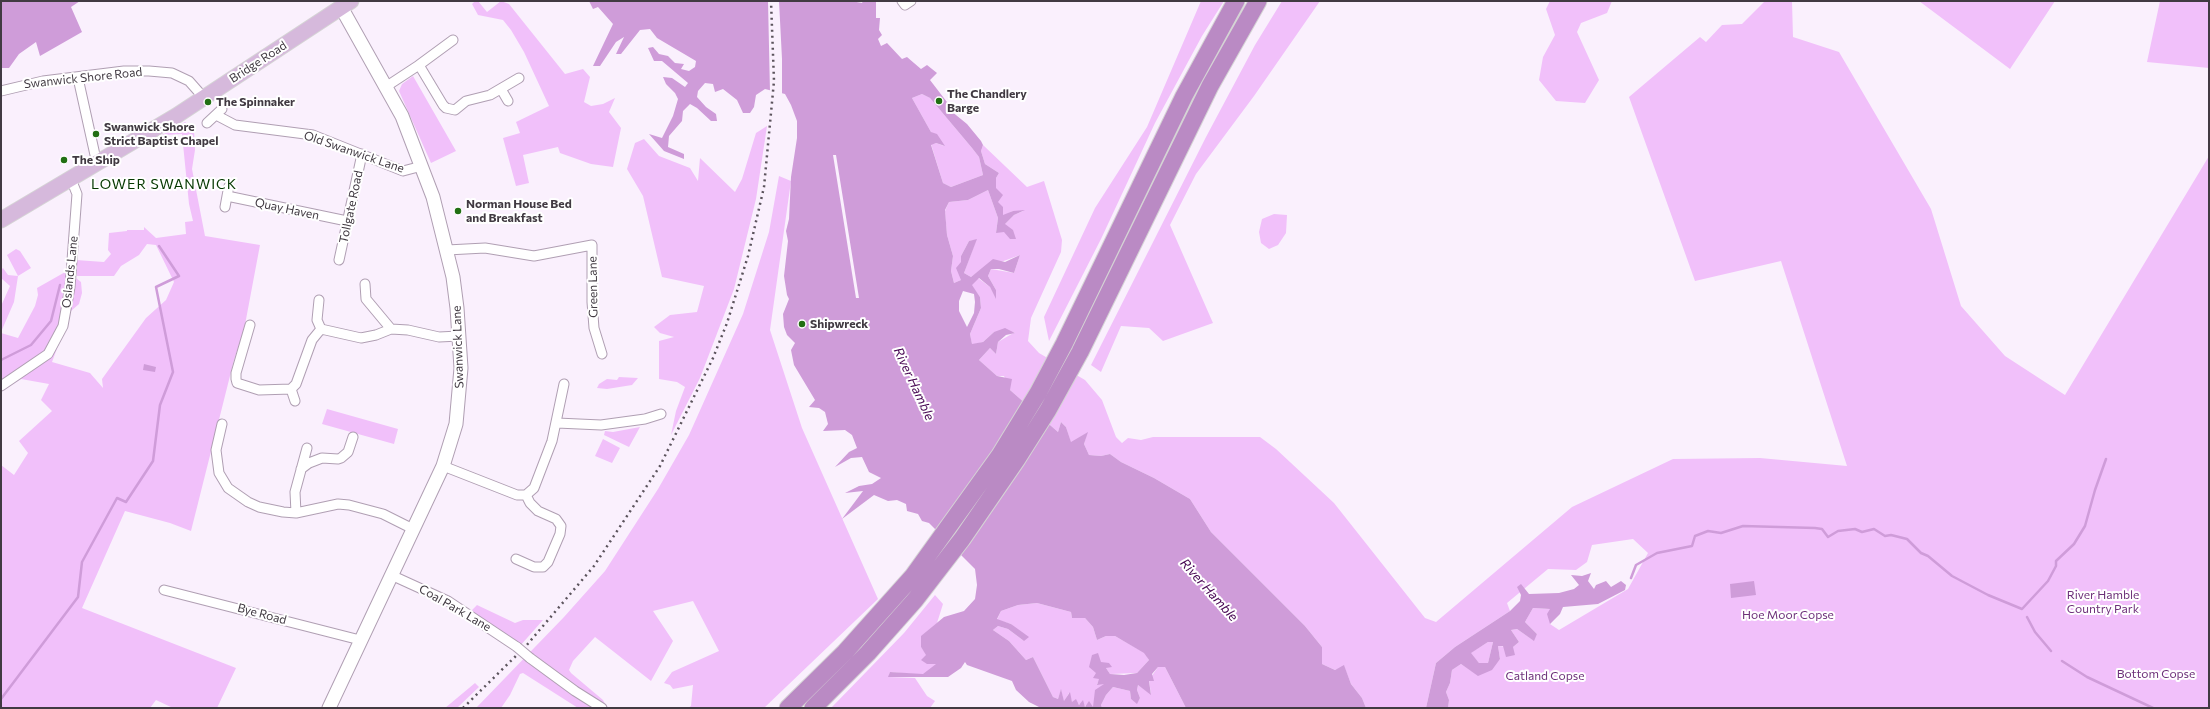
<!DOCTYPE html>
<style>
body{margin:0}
#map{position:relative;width:2210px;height:709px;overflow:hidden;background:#faf0fd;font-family:Commissioner,sans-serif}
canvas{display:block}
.frame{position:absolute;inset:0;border:2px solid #413a42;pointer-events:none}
</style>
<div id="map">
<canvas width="2210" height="709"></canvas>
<div class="frame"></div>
</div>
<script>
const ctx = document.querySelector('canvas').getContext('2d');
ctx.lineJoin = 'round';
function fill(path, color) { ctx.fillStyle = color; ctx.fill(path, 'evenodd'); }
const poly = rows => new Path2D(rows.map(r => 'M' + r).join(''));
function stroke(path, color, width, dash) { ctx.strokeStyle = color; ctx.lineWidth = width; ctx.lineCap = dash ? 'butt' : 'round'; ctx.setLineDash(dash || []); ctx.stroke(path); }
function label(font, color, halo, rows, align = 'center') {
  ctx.font = font + ' Commissioner,sans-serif'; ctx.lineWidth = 4; ctx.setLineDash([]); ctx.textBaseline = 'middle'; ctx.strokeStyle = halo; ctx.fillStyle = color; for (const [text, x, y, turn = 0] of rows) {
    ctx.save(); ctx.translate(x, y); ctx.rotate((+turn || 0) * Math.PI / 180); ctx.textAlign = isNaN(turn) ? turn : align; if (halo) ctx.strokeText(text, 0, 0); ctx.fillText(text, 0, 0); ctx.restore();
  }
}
fill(poly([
 [475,1,478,1,487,12,501,1,509,4,565,74,583,69,590,77,584,102,591,106,603,104,615,98,609,112,621,128,613,167,591,164,560,153,558,147,523,155,529,183,516,186,503,138,520,133,516,122,549,106,524,52,511,30,503,20,478,15,472,4],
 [1201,1,1224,1,1202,36,1155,123,1101,239,1049,341,1044,317,1095,208,1147,127],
 [1282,1,1320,1,1254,96,1196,174,1170,225,1213,323,1163,341,1149,328,1121,326,1101,372,1091,365,1206,137,1255,45],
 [1550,1,1612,1,1607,13,1581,23,1577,32,1599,80,1585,103,1556,101,1539,80,1543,57,1555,35,1546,9],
 [1765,1,1792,1,1793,37,1839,52,1931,209,1961,306,2005,356,2065,395,2209,156,2209,708,1448,708,1449,700,1446,692,1450,683,1452,670,1461,664,1478,675,1500,659,1498,646,1513,647,1519,642,1511,630,1517,629,1533,640,1537,634,1525,622,1533,608,1550,609,1550,624,1559,630,1628,589,1648,553,1633,539,1592,545,1587,562,1576,570,1548,569,1507,603,1510,611,1455,647,1436,663,1426,708,1366,708,1362,698,1351,684,1344,666,1335,670,1322,664,1322,647,1305,626,1211,532,1190,499,1154,478,1121,462,1110,454,1101,456,1089,455,1084,444,1087,433,1071,443,1066,427,1061,422,1058,432,1010,390,1004,376,997,376,979,360,990,348,996,354,998,342,1015,332,994,332,983,342,972,345,970,334,981,308,980,297,971,285,978,278,990,287,996,298,996,290,988,276,991,269,1014,273,1020,255,982,269,971,277,964,273,976,240,969,241,961,256,961,280,954,283,951,271,953,256,947,235,945,211,949,202,968,200,988,190,998,218,996,233,1014,215,1023,211,1013,211,1003,216,997,201,996,188,996,178,999,173,985,164,981,151,983,145,1027,187,1044,181,1062,240,1061,252,1031,318,1028,341,1039,353,1085,380,1102,400,1116,437,1122,443,1128,438,1141,440,1153,437,1260,437,1276,449,1334,503,1425,618,1436,622,1572,507,1673,459,1760,458,1847,466,1781,261,1695,281,1629,97,1700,37,1706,42,1722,25,1742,24],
 [1919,1,2055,1,2010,69],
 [2160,1,2209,1,2209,68,2147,62],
 [413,76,456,151,431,163,399,91,402,84],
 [922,94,930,98,972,148,979,157,983,175,951,187,943,183,931,144,936,143,944,146,931,132,912,98],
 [185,122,194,129,195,150,192,169,205,236,260,245,244,330,234,360,191,531,170,523,125,511,82,608,236,668,217,708,173,708,156,700,150,708,1,708,1,465,14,475,28,453,19,441,52,411,41,400,49,384,21,379,1,391,1,333,18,338,35,306,38,295,37,288,67,271,67,262,73,264,76,278,81,282,82,293,79,304,71,311,52,362,90,373,103,388,102,379,146,318,166,300,174,282,156,245,147,244,139,255,121,266,114,276,77,276,76,260,104,262,111,254,108,250,109,233,127,231,127,230,144,230,144,227,156,238,186,234,185,222,193,221,189,204,182,134,165,135,161,140,160,136],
 [767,126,756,199,734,289,700,378,671,435,676,411,685,387,677,382,659,379,659,341,674,337,660,333,654,327,670,315,697,312,704,286,662,277,643,196,627,169,635,143,644,139,659,156,690,168,698,181,700,158,735,192,742,179,756,133],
 [779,176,791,181,770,330,802,428,878,599,764,708,688,708,691,706,693,685,673,689,670,685,664,683,672,672,719,651,693,601,653,611,673,641,651,681,595,637,573,661,569,670,571,673,603,700,607,708,603,708,595,703,590,708,578,708,523,673,520,674,510,695,501,708,476,708,564,617,605,571,658,489,689,435,743,314,769,232],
 [1274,214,1287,215,1286,233,1278,245,1269,249,1261,243,1259,232,1262,219],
 [16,249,20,251,31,268,18,276,14,302,1,332,1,306,10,286,1,278,1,270,3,268,8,275,18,276,7,255],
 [619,377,638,378,632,385,607,389,597,388,599,384,607,379,617,380],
 [327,409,398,429,394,444,322,424],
 [640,427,629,447,604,435,605,431,613,432],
 [603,439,620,448,612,463,595,456],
 [935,595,943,604,937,623,922,636,921,647,927,655,937,664,923,675,890,672,889,677,915,678,927,696,935,701,930,708,831,708,904,633],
 [1037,603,1071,612,1072,618,1085,618,1093,627,1097,640,1106,636,1115,636,1145,653,1149,660,1137,673,1110,674,1106,668,1109,663,1096,673,1100,679,1097,684,1105,684,1093,708,1072,702,1069,693,1064,702,1061,690,1058,699,1053,697,1033,657,1026,660,1009,641,993,630,998,626,1008,629,1024,641,1011,624,997,620,1001,611,1018,605],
 [477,605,515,623,523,620,543,620,520,646,471,611],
 [1488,642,1493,642,1488,663,1479,663,1470,653],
 [1158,667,1165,667,1186,708,1102,708,1101,705,1106,695,1113,687,1130,691,1131,699,1137,703,1140,698,1137,690,1138,685,1151,694,1149,680],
 [475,683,479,687,457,708,445,708]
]), '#f1c0fa');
fill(poly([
 [1,1,80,1,71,7,82,32,40,56,36,42,19,54,9,68,1,68],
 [589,1,851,1,862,3,863,1,876,1,876,18,880,18,879,30,882,35,878,39,881,46,887,43,902,59,907,57,921,69,927,65,937,73,930,80,950,106,951,111,967,124,981,141,983,145,981,151,985,164,999,173,996,178,996,188,1003,195,998,202,1003,207,1003,215,1013,211,1025,210,1014,215,1005,224,1013,230,1016,239,1010,239,1004,232,996,233,998,218,988,190,968,200,949,202,945,210,947,235,953,256,951,271,954,283,961,280,956,268,961,262,961,256,969,241,977,239,964,273,971,277,993,259,1005,262,1020,255,1014,273,999,269,991,269,988,276,996,290,996,299,990,287,979,278,972,285,980,297,981,308,970,334,972,344,983,342,994,332,1005,328,1015,333,1006,335,998,342,996,354,990,348,979,360,997,376,1012,379,1010,390,1058,432,1061,422,1066,427,1071,442,1088,432,1084,444,1089,455,1101,456,1110,454,1121,462,1154,478,1190,499,1211,532,1305,626,1322,647,1322,664,1335,670,1344,665,1351,684,1362,698,1366,708,1186,708,1165,667,1158,667,1152,674,1154,681,1149,681,1151,695,1138,685,1137,690,1140,698,1137,704,1131,699,1130,691,1113,687,1106,695,1101,705,1102,708,1041,708,1029,702,1016,690,1012,681,967,665,965,662,961,668,948,677,888,677,890,672,923,674,936,664,927,664,921,660,926,655,921,647,921,636,944,617,964,611,975,599,977,585,975,569,929,523,922,521,918,514,907,511,906,504,897,500,888,501,874,495,842,519,863,491,845,493,859,486,872,484,881,478,869,472,862,457,851,458,835,467,849,452,857,448,852,435,845,430,823,431,828,424,825,412,819,408,809,407,815,400,794,365,791,350,795,343,787,335,784,327,783,314,789,299,787,295,784,276,788,241,786,231,789,219,791,177,797,138,797,121,791,105,785,94,765,89,756,95,754,107,750,113,743,113,737,100,723,89,715,92,713,84,705,83,698,91,697,97,706,107,716,114,717,121,711,121,697,108,690,104,683,111,682,121,669,136,668,147,684,154,684,159,664,151,649,134,662,138,673,116,678,99,675,93,666,84,663,77,672,78,685,87,688,83,662,61,654,61,648,48,653,47,659,54,668,56,675,63,684,64,681,69,689,71,695,67,696,61,657,38,650,29,640,30,621,54,616,54,624,37,616,42,600,66,593,66,613,24,598,7,593,9],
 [922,94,930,98,972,148,979,157,983,175,951,187,943,183,931,145,936,143,945,146,937,134,931,132,912,98],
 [963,291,974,294,975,302,974,313,967,327,959,311,959,301],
 [1037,603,1071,612,1072,618,1085,618,1093,627,1097,640,1106,636,1115,636,1144,653,1149,660,1137,673,1124,675,1110,674,1106,668,1112,667,1109,663,1101,662,1098,653,1092,655,1089,667,1096,673,1093,678,1099,679,1097,685,1104,684,1095,690,1093,707,1089,701,1085,707,1083,700,1079,705,1076,699,1072,702,1070,692,1064,701,1061,689,1058,699,1053,697,1033,657,1026,660,1009,641,993,630,998,626,1008,629,1024,641,1029,637,1011,624,997,619,1001,611,1018,605],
 [144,364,156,367,155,372,143,370],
 [1591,573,1588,581,1594,589,1596,585,1606,581,1611,587,1621,581,1626,585,1625,590,1598,604,1563,607,1560,614,1550,624,1547,614,1550,609,1533,608,1525,622,1537,634,1534,641,1517,629,1511,630,1519,642,1513,647,1515,655,1506,657,1503,646,1498,646,1500,659,1492,670,1478,676,1461,664,1452,670,1450,683,1446,692,1449,700,1448,708,1426,708,1436,663,1455,647,1510,611,1520,601,1521,595,1517,587,1521,584,1529,594,1559,593,1574,589,1579,585,1571,575,1582,576],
 [1488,642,1493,642,1488,663,1479,663,1471,653],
 [1754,581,1756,595,1731,598,1730,584]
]), '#cf9cd9');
fill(poly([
 [768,1,779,1,782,59,782,95,770,92],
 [833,155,836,155,859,298,856,298]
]), '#faf0fd');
stroke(poly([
 [1,360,31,345,51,321,60,285],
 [1631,578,1636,565,1657,553,1692,546,1695,536,1708,531,1721,533,1743,526,1815,528,1822,529,1828,537,1838,531,1855,529,1862,532,1874,529,1885,536,1891,535,1907,539,1921,553,1928,556,1952,576,1988,595,2022,609,2048,581,2056,566,2056,561,2074,544,2085,526,2095,490,2106,459],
 [2027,617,2035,632,2051,651],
 [2062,661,2087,677,2153,708],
 [1,699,78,597,82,562,117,498,126,502,153,461,160,405,173,372,156,287,179,276,159,246]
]), '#cf9cd9', 2.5);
const street = poly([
 [902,1,905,5,911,1],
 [419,65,453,40],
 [78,78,97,164],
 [387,86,419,65,443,105,446,108,455,110,466,101,490,95,519,78],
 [501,89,508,101],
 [1,91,43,81,124,71,149,71,172,73,189,81,204,98],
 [216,115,235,125,313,135,403,171,422,166],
 [207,123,222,109],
 [229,186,227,196,347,221],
 [225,207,227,196],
 [447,250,485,248,534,256,592,245,592,302,594,328,602,354],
 [339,260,362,154],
 [365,284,366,299,391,329],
 [319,300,317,320,321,329],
 [250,325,236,373,236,379,237,383,259,390,291,389,296,384,312,340,321,329,361,338,376,335,391,329,408,330,439,337,459,336],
 [1,386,48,354,63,326,70,287,77,194,71,179],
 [291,389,295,401],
 [557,423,601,425,645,419,661,414],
 [222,424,216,450,219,473,228,488,248,502,259,507,283,512,296,513,338,504,349,505,383,514,413,529],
 [443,466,517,495,526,495,534,488,552,441,564,384],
 [301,469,309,463,322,458,338,459,341,458,348,452,353,437],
 [296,513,295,492,307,448],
 [516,559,534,567,543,567,548,562,560,534,561,526,556,519,538,511,530,503,526,495],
 [391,575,448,601,517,647],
 [164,590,360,640],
 [530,658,575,691,602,708]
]);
const secondary = poly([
 [329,708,443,466,456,424,461,368,457,308,453,277,433,197,402,116,341,7]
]);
const primary = poly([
 [1,220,176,116,351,1]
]);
const highway = poly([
 [788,708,845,652,913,576,1000,455,1038,393,1064,344,1184,96,1236,1],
 [813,708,868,653,915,600,962,539,1017,459,1048,410,1080,352,1210,86,1258,1]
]);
stroke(street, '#b09fb3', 11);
stroke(secondary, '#b09fb3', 15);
stroke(primary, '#d5d4d5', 17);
stroke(highway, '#d5d4d5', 19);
stroke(street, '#fff', 9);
stroke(secondary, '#fff', 13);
stroke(primary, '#d6b9dc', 15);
stroke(highway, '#ba8ac4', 17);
stroke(poly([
 [463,708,526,646,594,566,660,466,713,358,727,323,748,256,764,187,774,81,771,1]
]), '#5b535c', 2.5, [2, 4]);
const streetBridge = poly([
 [517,647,530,658]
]);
stroke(streetBridge, '#b09fb3', 11, []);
stroke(streetBridge, '#fff', 9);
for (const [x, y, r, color] of [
 [939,101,4,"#216f13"],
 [208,102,4,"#216f13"],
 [96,134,4,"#216f13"],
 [64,160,4,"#216f13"],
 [458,211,4,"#216f13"],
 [802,324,4,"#216f13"]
]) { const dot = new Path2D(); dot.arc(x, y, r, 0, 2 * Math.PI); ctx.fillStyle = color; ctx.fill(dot); stroke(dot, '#fff', 1.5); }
label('12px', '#413a42', '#fff', [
 ["Bridge Road",258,62,-33],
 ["Swanwick Shore Road",83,78,-6],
 ["Old Swanwick Lane",354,152,19],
 ["Tollgate Road",351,207,-78],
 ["Quay Haven",287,209,12],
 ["Oslands Lane",70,272,-84],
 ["Green Lane",593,287,-91],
 ["Swanwick Lane",458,347,-92],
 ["Coal Park Lane",455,608,30],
 ["Bye Road",262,614,15]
]);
label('bold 12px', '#413a42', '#fff', [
 ["The Chandlery",947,94],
 ["Barge",947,108],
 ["The Spinnaker",216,102],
 ["Swanwick Shore",104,127],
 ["Strict Baptist Chapel",104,141],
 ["The Ship",72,160],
 ["Norman House Bed",466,204],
 ["and Breakfast",466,218],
 ["Shipwreck",810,324]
], 'left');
label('12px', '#6d3079', '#fff', [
 ["River Hamble",2103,595],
 ["Country Park",2103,609],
 ["Hoe Moor Copse",1788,615],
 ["Bottom Copse",2156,674],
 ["Catland Copse",1545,676]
]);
label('italic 13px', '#460552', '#fff', [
 ["River Hamble",914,384,65],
 ["River Hamble",1209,590,48]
]);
ctx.letterSpacing = '1px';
label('14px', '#053800', '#fff', [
 ["LOWER SWANWICK",164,184]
]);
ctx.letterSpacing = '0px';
</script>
